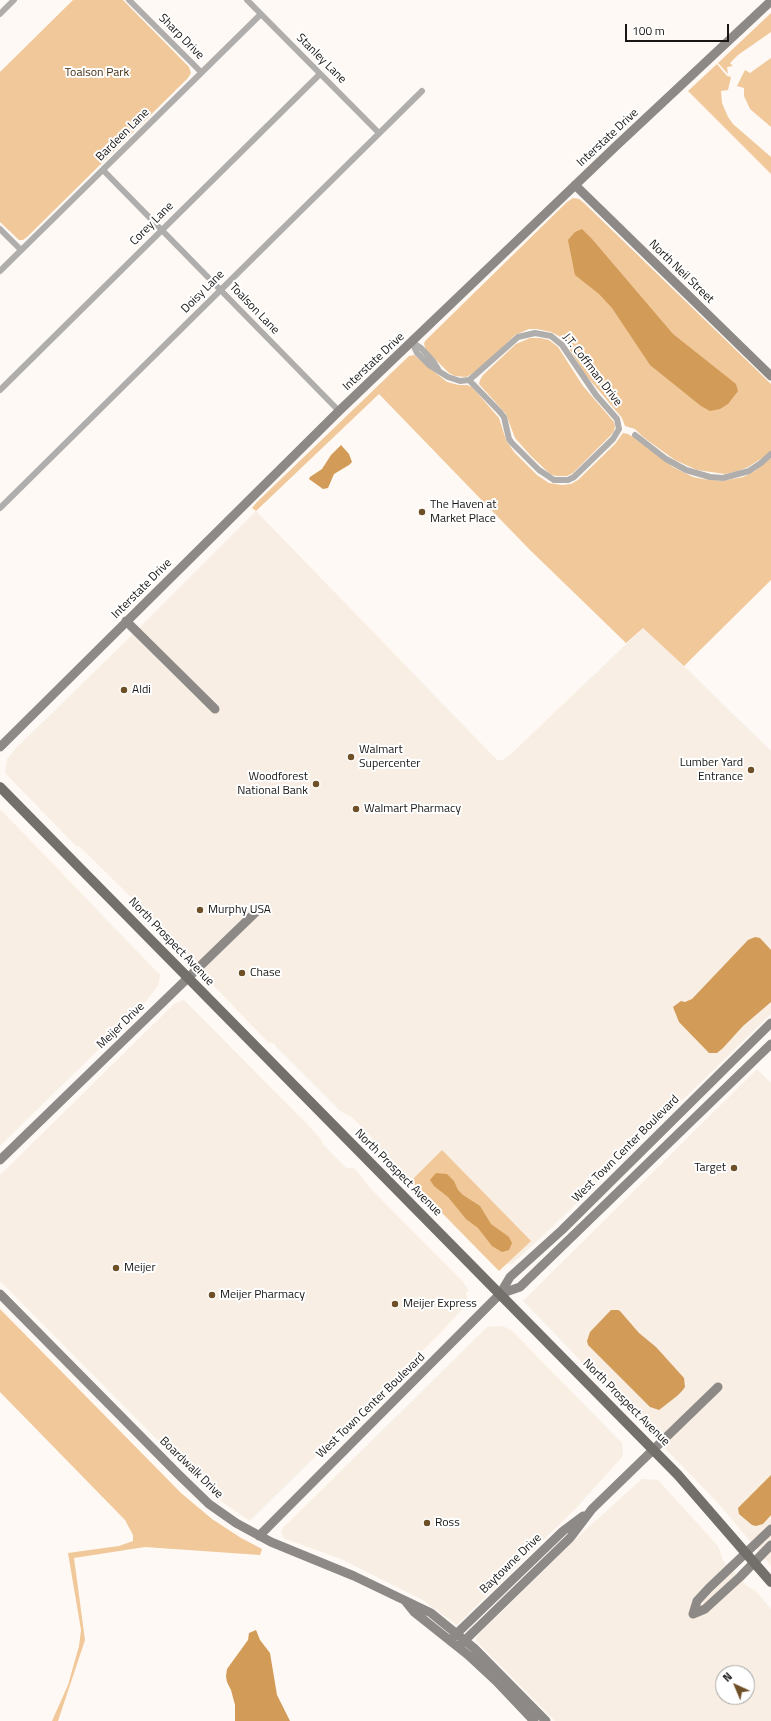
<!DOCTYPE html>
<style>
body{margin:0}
#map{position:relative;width:771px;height:1721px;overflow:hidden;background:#fef9f4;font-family:"Titillium Web",sans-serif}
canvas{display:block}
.north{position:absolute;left:715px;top:1665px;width:40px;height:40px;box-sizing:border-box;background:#fff;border:1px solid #a3a2a1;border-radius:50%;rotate:316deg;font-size:11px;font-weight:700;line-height:16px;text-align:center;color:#181715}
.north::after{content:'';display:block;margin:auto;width:14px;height:18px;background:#6f4f25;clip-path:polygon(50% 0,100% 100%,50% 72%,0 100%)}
.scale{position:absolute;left:625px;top:24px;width:104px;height:18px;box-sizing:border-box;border:2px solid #181715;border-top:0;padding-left:5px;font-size:12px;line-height:14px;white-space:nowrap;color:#181715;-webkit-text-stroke:3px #fff;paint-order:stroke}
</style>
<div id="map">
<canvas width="771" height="1721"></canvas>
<div class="north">N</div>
<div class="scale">100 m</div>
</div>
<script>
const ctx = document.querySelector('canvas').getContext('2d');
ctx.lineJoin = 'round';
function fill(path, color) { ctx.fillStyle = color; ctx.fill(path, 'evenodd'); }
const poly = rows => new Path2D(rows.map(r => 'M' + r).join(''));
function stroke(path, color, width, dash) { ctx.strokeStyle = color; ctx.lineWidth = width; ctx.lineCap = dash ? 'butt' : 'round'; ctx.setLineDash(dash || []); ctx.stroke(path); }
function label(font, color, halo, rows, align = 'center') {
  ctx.font = font + ' "Titillium Web",sans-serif'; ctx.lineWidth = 4; ctx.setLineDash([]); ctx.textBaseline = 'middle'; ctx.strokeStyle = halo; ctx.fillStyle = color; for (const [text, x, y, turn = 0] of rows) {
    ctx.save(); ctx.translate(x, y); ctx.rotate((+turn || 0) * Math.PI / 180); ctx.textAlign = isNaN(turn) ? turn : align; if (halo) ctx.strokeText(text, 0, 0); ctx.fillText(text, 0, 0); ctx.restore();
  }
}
fill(poly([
 [256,511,497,760,503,760,511,754,643,628,684,666,771,751,771,1014,550,1229,512,1264,497,1265,487,1259,375,1146,373,1139,353,1118,340,1111,276,1047,275,1044,268,1042,214,986,211,978,188,955,175,948,133,899,79,846,76,846,5,773,7,759,16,748,124,643],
 [0,809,160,975,158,986,139,1010,0,1146],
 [184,1000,307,1124,321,1139,323,1144,346,1168,354,1168,362,1177,369,1187,463,1282,469,1291,466,1293,468,1303,440,1333,250,1521,221,1501,193,1476,0,1281,0,1175,175,1003],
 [757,1069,771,1083,771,1566,717,1502,523,1301],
 [503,1326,512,1331,622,1443,623,1456,578,1506,457,1625,421,1599,341,1559,283,1538,281,1530,487,1327],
 [642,1479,658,1480,718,1546,723,1560,726,1564,748,1587,755,1590,771,1609,771,1721,555,1721,476,1641,477,1636,584,1531],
 [723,1673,747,1673,747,1697,723,1697]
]), '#f8eee3');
fill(poly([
 [73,0,123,0,189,67,191,73,188,78,27,237,23,240,19,240,0,222,0,72],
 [771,13,771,32,738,55,730,63,733,66,727,67,728,74,718,63],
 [771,58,771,127,750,109,744,96,744,88,737,86,745,70,750,73],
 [717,64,727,76,731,77,728,90,721,91,722,103,728,117,733,124,771,157,771,174,688,91],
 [573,198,579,199,584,203,771,384,771,451,767,455,748,467,738,471,725,474,697,470,675,460,643,437,635,429,625,426,622,418,584,373,567,345,559,336,551,332,537,329,529,329,515,335,483,366,472,374,466,377,455,376,449,373,426,350,424,344,425,341,567,202],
 [530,338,540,338,549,340,558,347,583,386,614,422,615,426,614,431,611,435,573,473,567,476,556,476,550,474,530,455,515,438,506,414,479,384,480,380,483,375,516,344],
 [414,355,447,382,459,385,467,385,472,387,499,418,506,440,514,452,537,475,549,483,562,485,571,484,578,480,615,444,623,433,628,434,633,437,673,467,693,477,703,479,722,481,743,477,755,471,771,458,771,580,684,666,643,628,626,643,529,549,379,394,256,511,252,508,257,502,409,356],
 [442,1150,531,1241,499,1271,411,1181],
 [0,1309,181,1493,212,1519,241,1538,262,1549,260,1555,145,1547,74,1558,85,1640,58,1721,52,1721,68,1685,79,1646,81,1630,68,1553,119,1546,133,1541,133,1535,125,1520,0,1392]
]), '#f1c899');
fill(poly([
 [582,229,592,239,673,334,736,384,738,391,728,404,720,409,710,411,701,406,650,365,612,308,599,294,575,275,568,240,575,232],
 [341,445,349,454,352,462,349,465,334,474,328,488,323,489,309,479,310,477,322,469,331,455],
 [755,937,760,938,771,950,771,1002,743,1026,723,1048,717,1053,709,1053,679,1022,673,1007,681,1001,685,1002,692,999,748,940],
 [436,1173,447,1174,454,1181,458,1190,463,1195,480,1206,491,1224,509,1237,512,1243,509,1250,502,1252,492,1246,478,1228,466,1219,448,1197,434,1186,430,1180],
 [611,1310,618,1310,620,1311,639,1333,656,1347,684,1378,685,1387,682,1391,677,1396,659,1410,650,1407,588,1345,587,1341,590,1332],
 [771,1475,771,1515,763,1524,756,1526,752,1525,739,1514,738,1508],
 [256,1630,260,1640,270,1653,277,1695,290,1721,235,1721,235,1705,231,1690,227,1682,226,1676,227,1669,248,1640,249,1633]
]), '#d29b57');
stroke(poly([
 [129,0,201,72],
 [247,0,379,133],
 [0,14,14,0],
 [103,170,339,411],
 [0,229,21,250],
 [0,271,261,14],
 [412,342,417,353,429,365,448,377,460,381,469,380,474,376,518,337,535,333,551,336,562,345,596,395,617,419,619,429,613,439,574,477,568,480,554,480,539,470,512,443,509,439,504,417,500,412,469,380],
 [412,342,421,348,433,361,438,369],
 [0,390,320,74],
 [635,435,666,459,686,470,710,477,723,478,749,471,761,463,771,454],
 [0,508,422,91]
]), '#b0aeac', 6);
stroke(poly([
 [575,185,771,376],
 [126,621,215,709],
 [0,747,339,411,615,147,771,1],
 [0,1160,259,909],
 [0,1294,178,1474,209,1504,236,1523,271,1542,354,1576,431,1613,474,1648,546,1721],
 [500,1294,520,1287,771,1044],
 [259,1536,486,1308,500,1294,510,1277,562,1230,771,1023],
 [406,1602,414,1612,468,1655,496,1681,534,1721],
 [693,1614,697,1601,709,1588,771,1529],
 [693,1614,705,1609,740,1577,771,1545],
 [450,1640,563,1531,583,1516],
 [459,1646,570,1538,592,1509,718,1387]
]), '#8c8986', 9);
stroke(poly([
 [0,787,678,1475,771,1582]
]), '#736f6b', 10);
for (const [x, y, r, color] of [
 [422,512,4,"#6f4f25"],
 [124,690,4,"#6f4f25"],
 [351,757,4,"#6f4f25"],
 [751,770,4,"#6f4f25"],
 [316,784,4,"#6f4f25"],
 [356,809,4,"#6f4f25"],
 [200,910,4,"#6f4f25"],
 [242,973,4,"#6f4f25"],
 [734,1168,4,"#6f4f25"],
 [116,1268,4,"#6f4f25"],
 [212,1295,4,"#6f4f25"],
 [395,1304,4,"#6f4f25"],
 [427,1523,4,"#6f4f25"]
]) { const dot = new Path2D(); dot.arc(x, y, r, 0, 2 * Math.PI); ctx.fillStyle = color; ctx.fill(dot); stroke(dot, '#fff', 1.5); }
label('12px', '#181715', '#fff', [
 ["Sharp Drive",181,37,45],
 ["Stanley Lane",321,59,45],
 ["Bardeen Lane",123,135,-45],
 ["Interstate Drive",608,138,-43],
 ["Corey Lane",152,224,-45],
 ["North Neil Street",681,272,44],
 ["Doisy Lane",203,292,-45],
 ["Toalson Lane",254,309,46],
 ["Interstate Drive",374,362,-43],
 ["J.T. Coffman Drive",592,370,52],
 ["Interstate Drive",142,589,-45],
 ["North Prospect Avenue",171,942,46],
 ["Meijer Drive",121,1026,-44],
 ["West Town Center Boulevard",626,1149,-45],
 ["North Prospect Avenue",398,1173,45],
 ["North Prospect Avenue",626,1403,45],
 ["West Town Center Boulevard",371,1406,-44],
 ["Boardwalk Drive",191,1468,44],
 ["Baytowne Drive",511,1564,-44]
]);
label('12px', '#452e10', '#fff', [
 ["Toalson Park",97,73]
]);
label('12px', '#181715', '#fff', [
 ["The Haven at",430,505],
 ["Market Place",430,519],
 ["Aldi",132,690],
 ["Walmart",359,750],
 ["Supercenter",359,764],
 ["Lumber Yard",743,763,"right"],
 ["Entrance",743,777,"right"],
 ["Woodforest",308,777,"right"],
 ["National Bank",308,791,"right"],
 ["Walmart Pharmacy",364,809],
 ["Murphy USA",208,910],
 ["Chase",250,973],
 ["Target",726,1168,"right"],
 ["Meijer",124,1268],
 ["Meijer Pharmacy",220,1295],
 ["Meijer Express",403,1304],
 ["Ross",435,1523]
], 'left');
</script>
